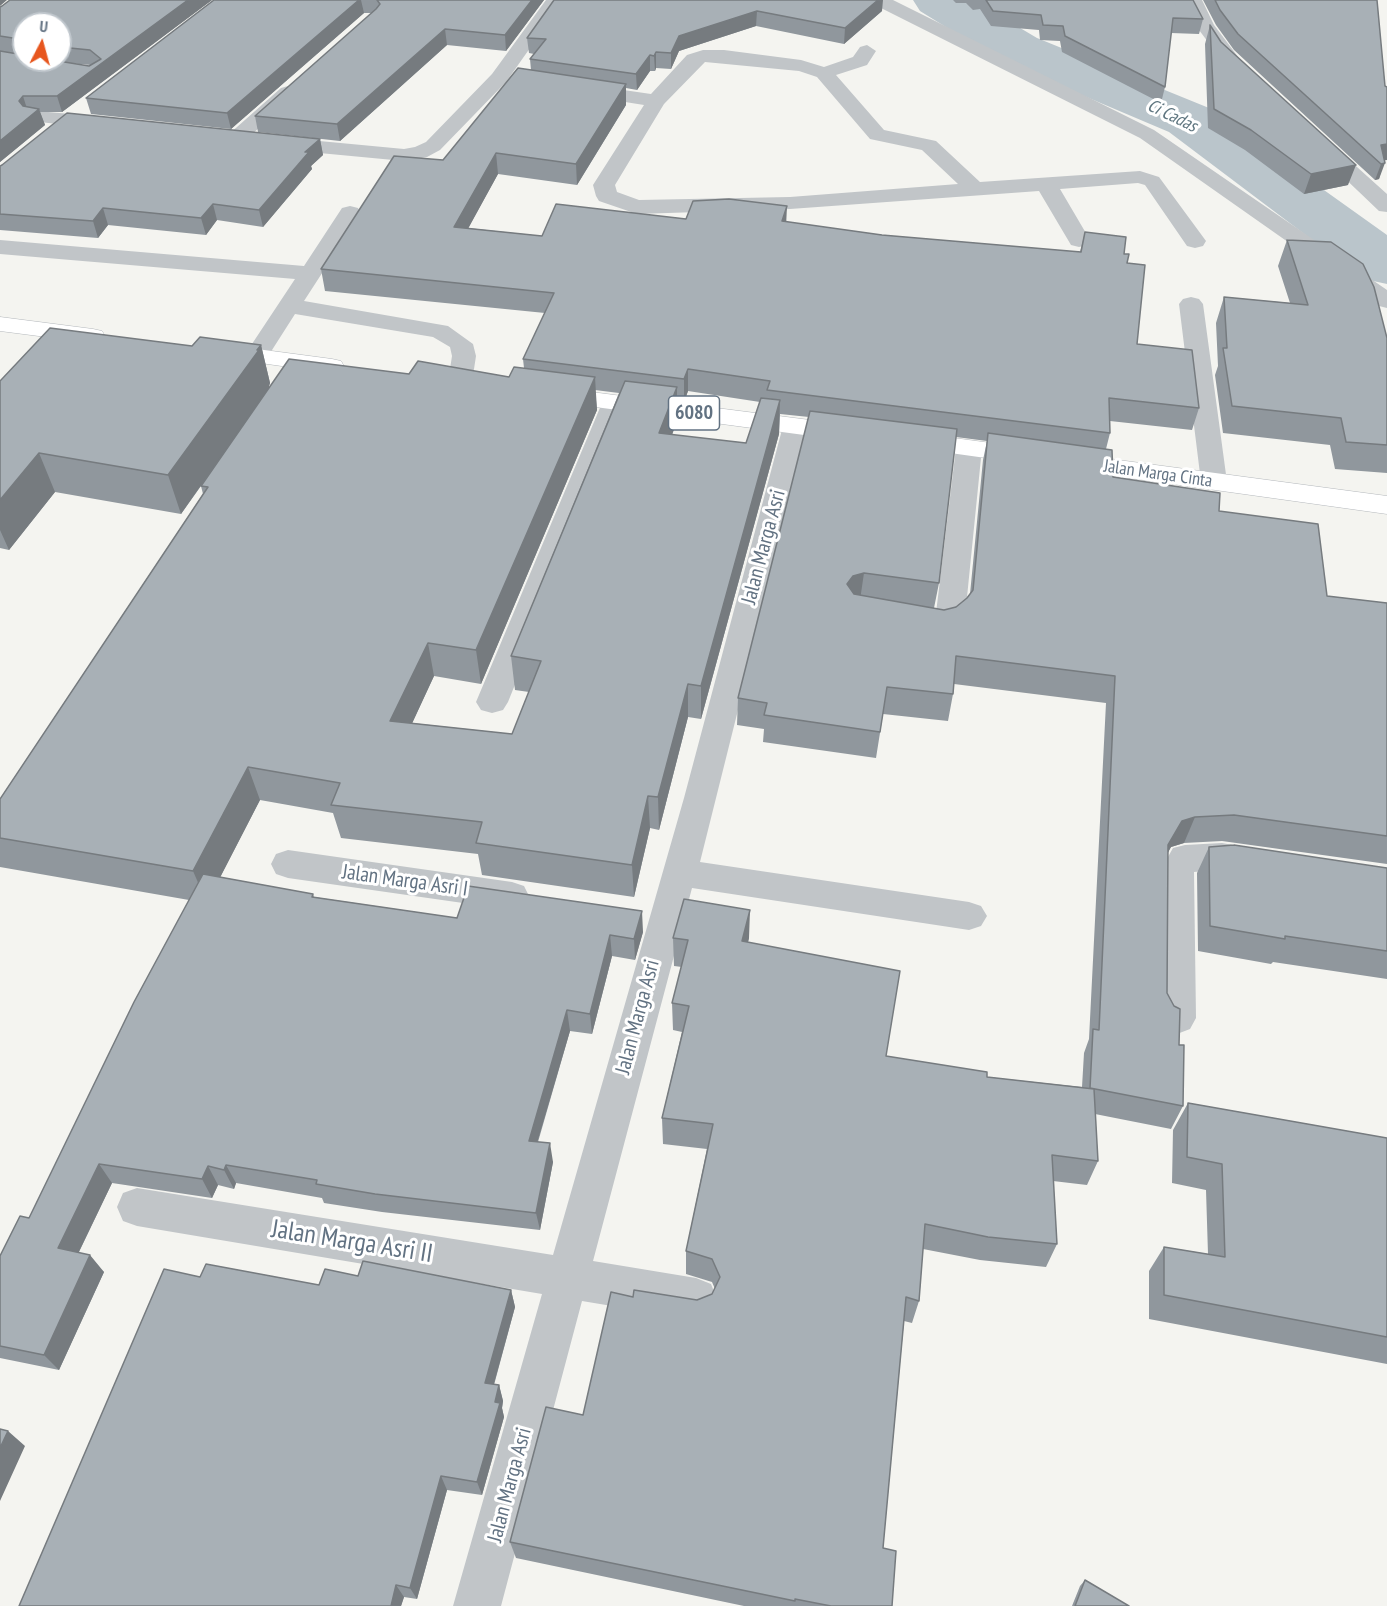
<!DOCTYPE html>
<style>
body{margin:0}
#map{position:relative;width:1387px;height:1606px;overflow:hidden;background:#f4f4f0;font-family:"PT Sans Narrow",sans-serif}
canvas{display:block}
.north{position:absolute;left:12px;top:12px;width:60px;height:60px;box-sizing:border-box;background:#fff;border:2px solid #c0c7cd;border-radius:50%;rotate:6deg;font-size:16px;font-weight:700;line-height:24px;text-align:center;color:#627282}
.north::after{content:'';display:block;margin:auto;width:21px;height:27px;background:#e7561e;clip-path:polygon(50% 0,100% 100%,50% 72%,0 100%)}
</style>
<div id="map">
<canvas width="1387" height="1606"></canvas>
<div class="north">U</div>
</div>
<script>
const ctx = document.querySelector('canvas').getContext('2d');
ctx.lineJoin = 'round';
const poly = rows => new Path2D(rows.map(r => 'M' + r).join(''));
function fill(path, color) { ctx.fillStyle = color; ctx.fill(path, 'evenodd'); }
function stroke(path, color, width, dash) { ctx.strokeStyle = color; ctx.lineWidth = width; ctx.lineCap = dash ? 'butt' : 'round'; ctx.setLineDash(dash || []); ctx.stroke(path); }
function label(font, color, halo, rows, align = 'center') {
  ctx.font = font + ' "PT Sans Narrow",sans-serif'; ctx.lineWidth = 6; ctx.setLineDash([]); ctx.textBaseline = 'middle'; ctx.strokeStyle = halo; ctx.fillStyle = color; for (const [text, x, y, turn = 0] of rows) {
    ctx.save(); ctx.translate(x, y); ctx.rotate((+turn || 0) * Math.PI / 180); ctx.textAlign = isNaN(turn) ? turn : align; if (halo) ctx.strokeText(text, 0, 0); ctx.fillText(text, 0, 0); ctx.restore();
  }
}
fill(poly([
 [913,0,973,0,1037,38,1209,108,1387,235,1387,284,1364,279,1169,132,999,60,920,11,913,0]
]), '#bac5cb');
const major = poly([
 [0,317,93,329,102,331,105,336,102,341,93,343,0,331,0,317],
 [219,344,332,359,341,361,344,366,341,371,332,373,210,356,207,351,210,346,219,344],
 [552,387,849,425,858,427,862,433,858,439,849,441,543,400,539,395,543,390,552,387],
 [909,432,1387,496,1387,514,900,446,896,440,900,434,909,432]
]);
stroke(major, '#b4b8bc', 1);
fill(poly([
 [546,0,564,0,506,82,440,150,427,157,404,161,277,149,270,147,267,143,270,139,277,137,404,149,415,147,426,142,492,74,546,0],
 [870,0,893,0,1154,130,1387,290,1387,308,1379,306,1140,138,873,4,870,0],
 [1184,0,1202,0,1214,25,1245,66,1243,70,1229,70,1196,26,1184,0],
 [867,45,876,51,867,65,836,75,884,130,936,141,980,182,1140,171,1159,177,1206,241,1203,246,1195,248,1187,246,1145,185,1138,183,1060,189,1090,240,1087,245,1079,247,1071,245,1039,191,790,209,637,214,599,201,596,196,593,185,644,105,575,94,572,90,575,86,582,84,651,94,687,55,703,50,724,50,801,60,824,67,853,57,860,47,867,45],
 [705,62,799,71,817,77,870,139,922,150,958,184,790,197,639,200,617,192,615,185,664,104,705,62],
 [288,86,295,88,298,92,295,96,242,143,228,143,225,139,228,135,281,88,288,86],
 [37,111,104,117,111,119,114,123,111,127,104,129,30,121,27,117,30,113,37,111],
 [1320,138,1327,140,1387,194,1387,212,1379,211,1313,148,1310,144,1313,140,1320,138],
 [350,206,358,208,361,213,304,301,448,326,473,344,476,356,472,382,469,387,460,389,451,387,448,382,452,356,450,347,433,337,295,314,265,361,256,363,247,361,244,356,295,279,0,254,0,240,304,266,342,208,350,206],
 [1191,297,1199,299,1203,304,1227,482,1224,488,1214,490,1204,488,1201,482,1179,304,1183,299,1191,297],
 [615,395,624,398,628,403,508,702,503,710,492,713,481,710,476,702,602,403,606,398,615,395],
 [796,418,805,421,809,426,700,862,969,902,981,906,987,916,981,926,969,930,692,888,593,1261,696,1278,711,1284,717,1299,711,1314,696,1320,582,1301,501,1606,453,1606,542,1294,137,1226,123,1221,117,1207,123,1193,137,1188,553,1255,684,798,783,426,787,421,796,418],
 [969,440,978,442,982,448,965,617,950,632,940,635,906,628,901,621,906,614,916,611,936,613,956,448,960,442,969,440],
 [1222,843,1260,850,1265,860,1260,870,1248,873,1222,869,1194,872,1196,1018,1190,1029,1177,1034,1164,1029,1158,1018,1160,871,1173,848,1185,845,1222,843],
 [288,850,512,882,524,886,529,896,524,906,512,910,288,878,276,874,271,864,276,854,288,850]
]), '#c1c5c8');
fill(major, '#fff');
fill(poly([
 [212,0,62,112,40,112,45,125,0,162,0,7],
 [24,24,60,24,60,60,24,60],
 [67,63,91,65,89,66],
 [214,0,544,0,506,51,447,45,340,141,258,132,255,116,372,13,364,13,231,129,91,114,86,98],
 [554,0,882,11,844,44,756,26,679,51,671,69,656,68,655,71,650,71,637,90,626,88,626,105,577,185,498,174,468,228,542,236,686,219,786,222,882,235,1080,252,1085,232,1124,254,1127,263,1137,344,1199,408,1192,430,1110,421,1110,433,1106,449,1113,477,1219,511,1327,596,1387,603,1387,864,1222,841,1184,843,1171,847,1168,852,1167,993,1179,1045,1183,1106,1171,1129,1095,1114,1098,1161,1087,1185,1053,1181,1057,1244,1046,1267,980,1260,923,1249,919,1301,912,1323,904,1321,883,1548,892,1606,744,1606,516,1558,510,1542,583,1415,633,1297,697,1300,712,1294,715,1289,712,1282,686,1274,686,1251,707,1149,663,1144,662,1118,682,1032,673,1030,672,1003,682,967,674,966,673,938,749,938,748,942,886,1056,987,1077,1082,1087,1084,1053,1089,1039,1106,703,954,684,953,694,948,721,883,714,876,758,763,742,764,729,737,725,738,698,809,417,780,414,779,434,701,719,688,717,659,830,650,828,634,897,482,875,478,854,341,838,333,813,260,800,220,877,313,894,314,897,457,918,643,932,635,960,612,956,592,1034,570,1031,538,1142,553,1162,540,1230,382,1212,324,1203,322,1198,236,1183,234,1189,218,1185,212,1198,112,1183,79,1252,104,1272,59,1370,0,1358,0,1256,29,1218,189,900,0,867,0,799,203,494,201,486,181,514,55,492,9,550,0,548,0,381,192,346,261,345,270,383,269,386,269,388,409,374,509,377,524,368,523,359,545,313,325,291,321,269,443,160,531,70,530,59,534,54,529,53,527,38],
 [595,390,619,393,511,656,515,690,529,692,512,734,412,723,434,676,481,684,597,410],
 [688,391,760,402,746,443,672,435,677,421,677,401,684,402],
 [956,437,987,441,983,460,970,594,967,598,956,607,944,610,934,608,939,583],
 [953,0,1193,0,1203,19,1199,34,1171,33,1165,87,1161,103,1062,52,1060,41,1040,40,1039,30,991,26,980,9,973,10,966,3,956,3],
 [1203,0,1377,0,1384,160,1379,179,1375,180,1234,50,1216,25],
 [1210,25,1221,42,1348,185,1304,194,1245,150,1208,128,1205,44],
 [320,139,323,155,311,166,312,169,263,227,217,220,206,235,108,225,98,238,0,230,0,166],
 [1287,240,1387,338,1387,473,1335,469,1330,445,1223,433,1215,375,1218,366,1216,323,1224,297,1290,303,1278,266],
 [1209,847,1387,868,1387,979,1273,962,1271,964,1198,951,1197,873],
 [1188,1103,1387,1138,1387,1364,1149,1319,1149,1271,1164,1247,1208,1254,1206,1190,1172,1183,1173,1130],
 [358,1276,511,1290,515,1307,494,1385,499,1385,503,1401,502,1408,504,1417,482,1495,447,1490,417,1599,404,1597,401,1606,19,1606,200,1277,319,1285],
 [1085,1580,1129,1606,1072,1606,1080,1586]
]), '#90979d');
fill(poly([
 [0,0,7,0,0,6],
 [188,0,212,0,62,112,57,96],
 [359,0,361,0,364,13,231,129,227,113],
 [532,0,544,0,506,51,505,35],
 [878,0,883,0,882,11,844,44,845,28],
 [757,11,756,26,679,51,671,69,671,53,679,36],
 [445,29,447,45,340,141,337,124],
 [656,52,656,68,655,71,654,56],
 [650,55,650,71,637,90,636,74],
 [626,84,626,105,577,185,576,164],
 [23,96,28,112,25,117,19,101],
 [39,109,45,125,0,162,0,141],
 [320,139,323,155,311,166,312,169,263,227,259,210,305,152],
 [1387,144,1387,160,1378,161,1381,145],
 [496,153,498,174,457,249,454,227],
 [1385,163,1379,179,1375,180,1381,164],
 [1356,165,1348,185,1304,194,1311,174],
 [213,204,217,220,206,235,201,218],
 [787,206,786,227,782,221],
 [103,208,108,225,98,238,93,221],
 [261,345,270,383,269,386,269,388,181,514,168,475],
 [688,369,688,391,684,402,684,379],
 [595,377,597,410,481,684,476,650],
 [677,387,677,421,660,467,659,433],
 [780,400,779,434,701,719,701,686],
 [39,453,55,492,9,550,0,530,0,500],
 [864,573,860,600,850,603,847,584,853,576],
 [428,643,434,676,398,754,390,721],
 [688,684,688,717,659,830,658,797],
 [248,767,260,800,207,903,193,871],
 [648,796,650,828,634,897,632,865],
 [1195,817,1184,843,1171,847,1158,871,1168,845,1182,821],
 [750,910,749,938,741,969,742,941],
 [642,911,643,932,635,960,634,939],
 [610,935,612,956,592,1034,590,1014],
 [567,1010,570,1031,532,1160,529,1141],
 [550,1143,553,1162,540,1230,536,1213],
 [99,1164,112,1183,72,1266,58,1248],
 [226,1165,236,1183,234,1189,224,1170],
 [208,1166,218,1185,212,1198,202,1179],
 [90,1255,104,1272,59,1370,44,1355],
 [511,1290,515,1307,490,1398,485,1383],
 [499,1385,503,1401,502,1408,504,1417,482,1495,477,1482],
 [8,1431,25,1446,0,1501,0,1448],
 [441,1476,447,1490,417,1599,410,1588],
 [396,1585,404,1597,401,1606,391,1606]
]), '#767b7f');
const building = poly([
 [10,0,188,0,57,96,23,96,19,101,23,106,39,109,0,141,0,51,24,55,24,60,52,60,89,66,101,59,90,50,60,47,60,24,24,24,24,43,21,42,19,39,0,36,0,7,2,6,10,0],
 [214,0,359,0,227,113,86,98,214,0],
 [377,0,532,0,505,35,445,29,337,124,255,116,376,9,380,4,377,0],
 [554,0,878,0,845,28,757,11,679,36,671,53,656,52,654,56,650,55,636,74,530,59,546,39,527,38,554,0],
 [986,0,1193,0,1203,19,1173,18,1165,87,1065,36,1063,26,1043,25,1041,15,993,11,986,0],
 [1215,0,1377,0,1385,86,1387,87,1387,144,1381,145,1385,163,1381,164,1238,34,1220,10,1215,0],
 [1210,25,1221,42,1356,165,1311,174,1251,130,1214,109,1210,25],
 [518,68,626,84,576,164,496,153,454,227,542,236,556,204,686,219,693,201,729,199,787,206,782,221,882,235,1081,252,1085,232,1126,237,1124,254,1129,254,1127,263,1145,265,1137,344,1192,350,1199,408,1109,398,1110,433,767,390,770,381,688,369,684,379,523,359,554,293,321,269,394,156,443,160,518,68],
 [67,113,320,139,305,152,309,152,259,210,213,204,201,218,103,208,93,221,0,214,0,166,2,165,67,113],
 [1287,240,1331,242,1363,264,1374,287,1387,338,1387,445,1346,442,1341,418,1232,406,1223,348,1227,348,1224,297,1308,305,1287,240],
 [50,328,192,346,200,337,261,345,257,350,259,350,168,475,39,453,0,500,0,381,50,328],
 [289,359,409,374,418,361,509,377,514,367,595,377,476,650,428,643,390,721,512,734,541,661,511,656,625,381,677,387,659,433,746,443,761,398,780,400,701,686,688,684,658,797,648,796,632,865,476,843,482,822,331,805,340,783,248,767,193,871,0,838,0,799,208,487,201,486,289,359],
 [810,411,957,429,939,583,864,573,853,576,847,584,854,594,944,610,956,607,967,598,973,590,988,433,1112,450,1113,477,1220,493,1219,511,1318,524,1327,596,1387,603,1387,836,1234,815,1195,817,1182,821,1168,845,1167,993,1174,1006,1180,1009,1179,1045,1184,1045,1183,1106,1090,1088,1093,1029,1099,1030,1115,676,956,656,953,694,887,687,880,732,764,715,767,703,738,698,810,411],
 [1234,845,1387,868,1387,951,1285,936,1285,939,1210,926,1209,847,1234,845],
 [203,874,313,894,312,897,457,918,468,886,642,911,634,939,610,935,590,1014,567,1010,529,1141,550,1143,536,1213,375,1194,316,1184,317,1180,226,1165,224,1170,208,1166,202,1179,99,1164,58,1248,90,1255,44,1355,0,1346,0,1256,20,1216,29,1218,134,1002,203,874],
 [684,899,750,910,742,941,900,971,886,1056,987,1072,987,1077,1094,1089,1098,1161,1052,1155,1057,1244,988,1237,925,1224,919,1301,906,1297,883,1548,896,1551,892,1606,831,1606,795,1599,795,1601,510,1542,546,1407,583,1415,611,1292,633,1297,634,1290,697,1300,712,1294,720,1277,712,1259,686,1251,713,1124,662,1118,689,1006,672,1003,688,940,673,938,684,899],
 [1188,1103,1387,1138,1387,1337,1164,1295,1164,1247,1225,1257,1222,1164,1187,1157,1188,1103],
 [363,1261,511,1290,485,1383,499,1385,495,1402,500,1403,477,1482,441,1476,410,1588,396,1585,391,1606,19,1606,164,1269,200,1277,206,1264,319,1285,325,1269,358,1276,363,1261],
 [0,1429,8,1431,0,1448,0,1429],
 [1085,1580,1129,1606,1075,1606,1085,1580]
]);
fill(building, '#a8b0b6');
stroke(building, '#767b7f', 1.5);
label('italic 18px', '#5e757f', '#fff', [
 ["Ci Cadas",1172,116,26]
]);
label('18px', '#627282', '#fff', [
 ["Jalan Marga Cinta",1158,474,8]
]);
for (const [x, y, w] of [
 [694,413,51]
]) { const box = new Path2D(); box.roundRect(x - w / 2, y - 17, w, 34, 4.5); ctx.fillStyle = '#fff'; ctx.fill(box); stroke(box, '#627282', 1.5); }
label('bold 20px', '#627282', null, [
 ["6080",694,413]
]);
label('21px', '#627282', '#fff', [
 ["Jalan Marga Asri",764,547,-75],
 ["Jalan Marga Asri I",405,881,8],
 ["Jalan Marga Asri",638,1017,-75],
 ["Jalan Marga Asri",510,1485,-75]
]);
label('26px', '#627282', '#fff', [
 ["Jalan Marga Asri II",352,1242,9]
]);
</script>
